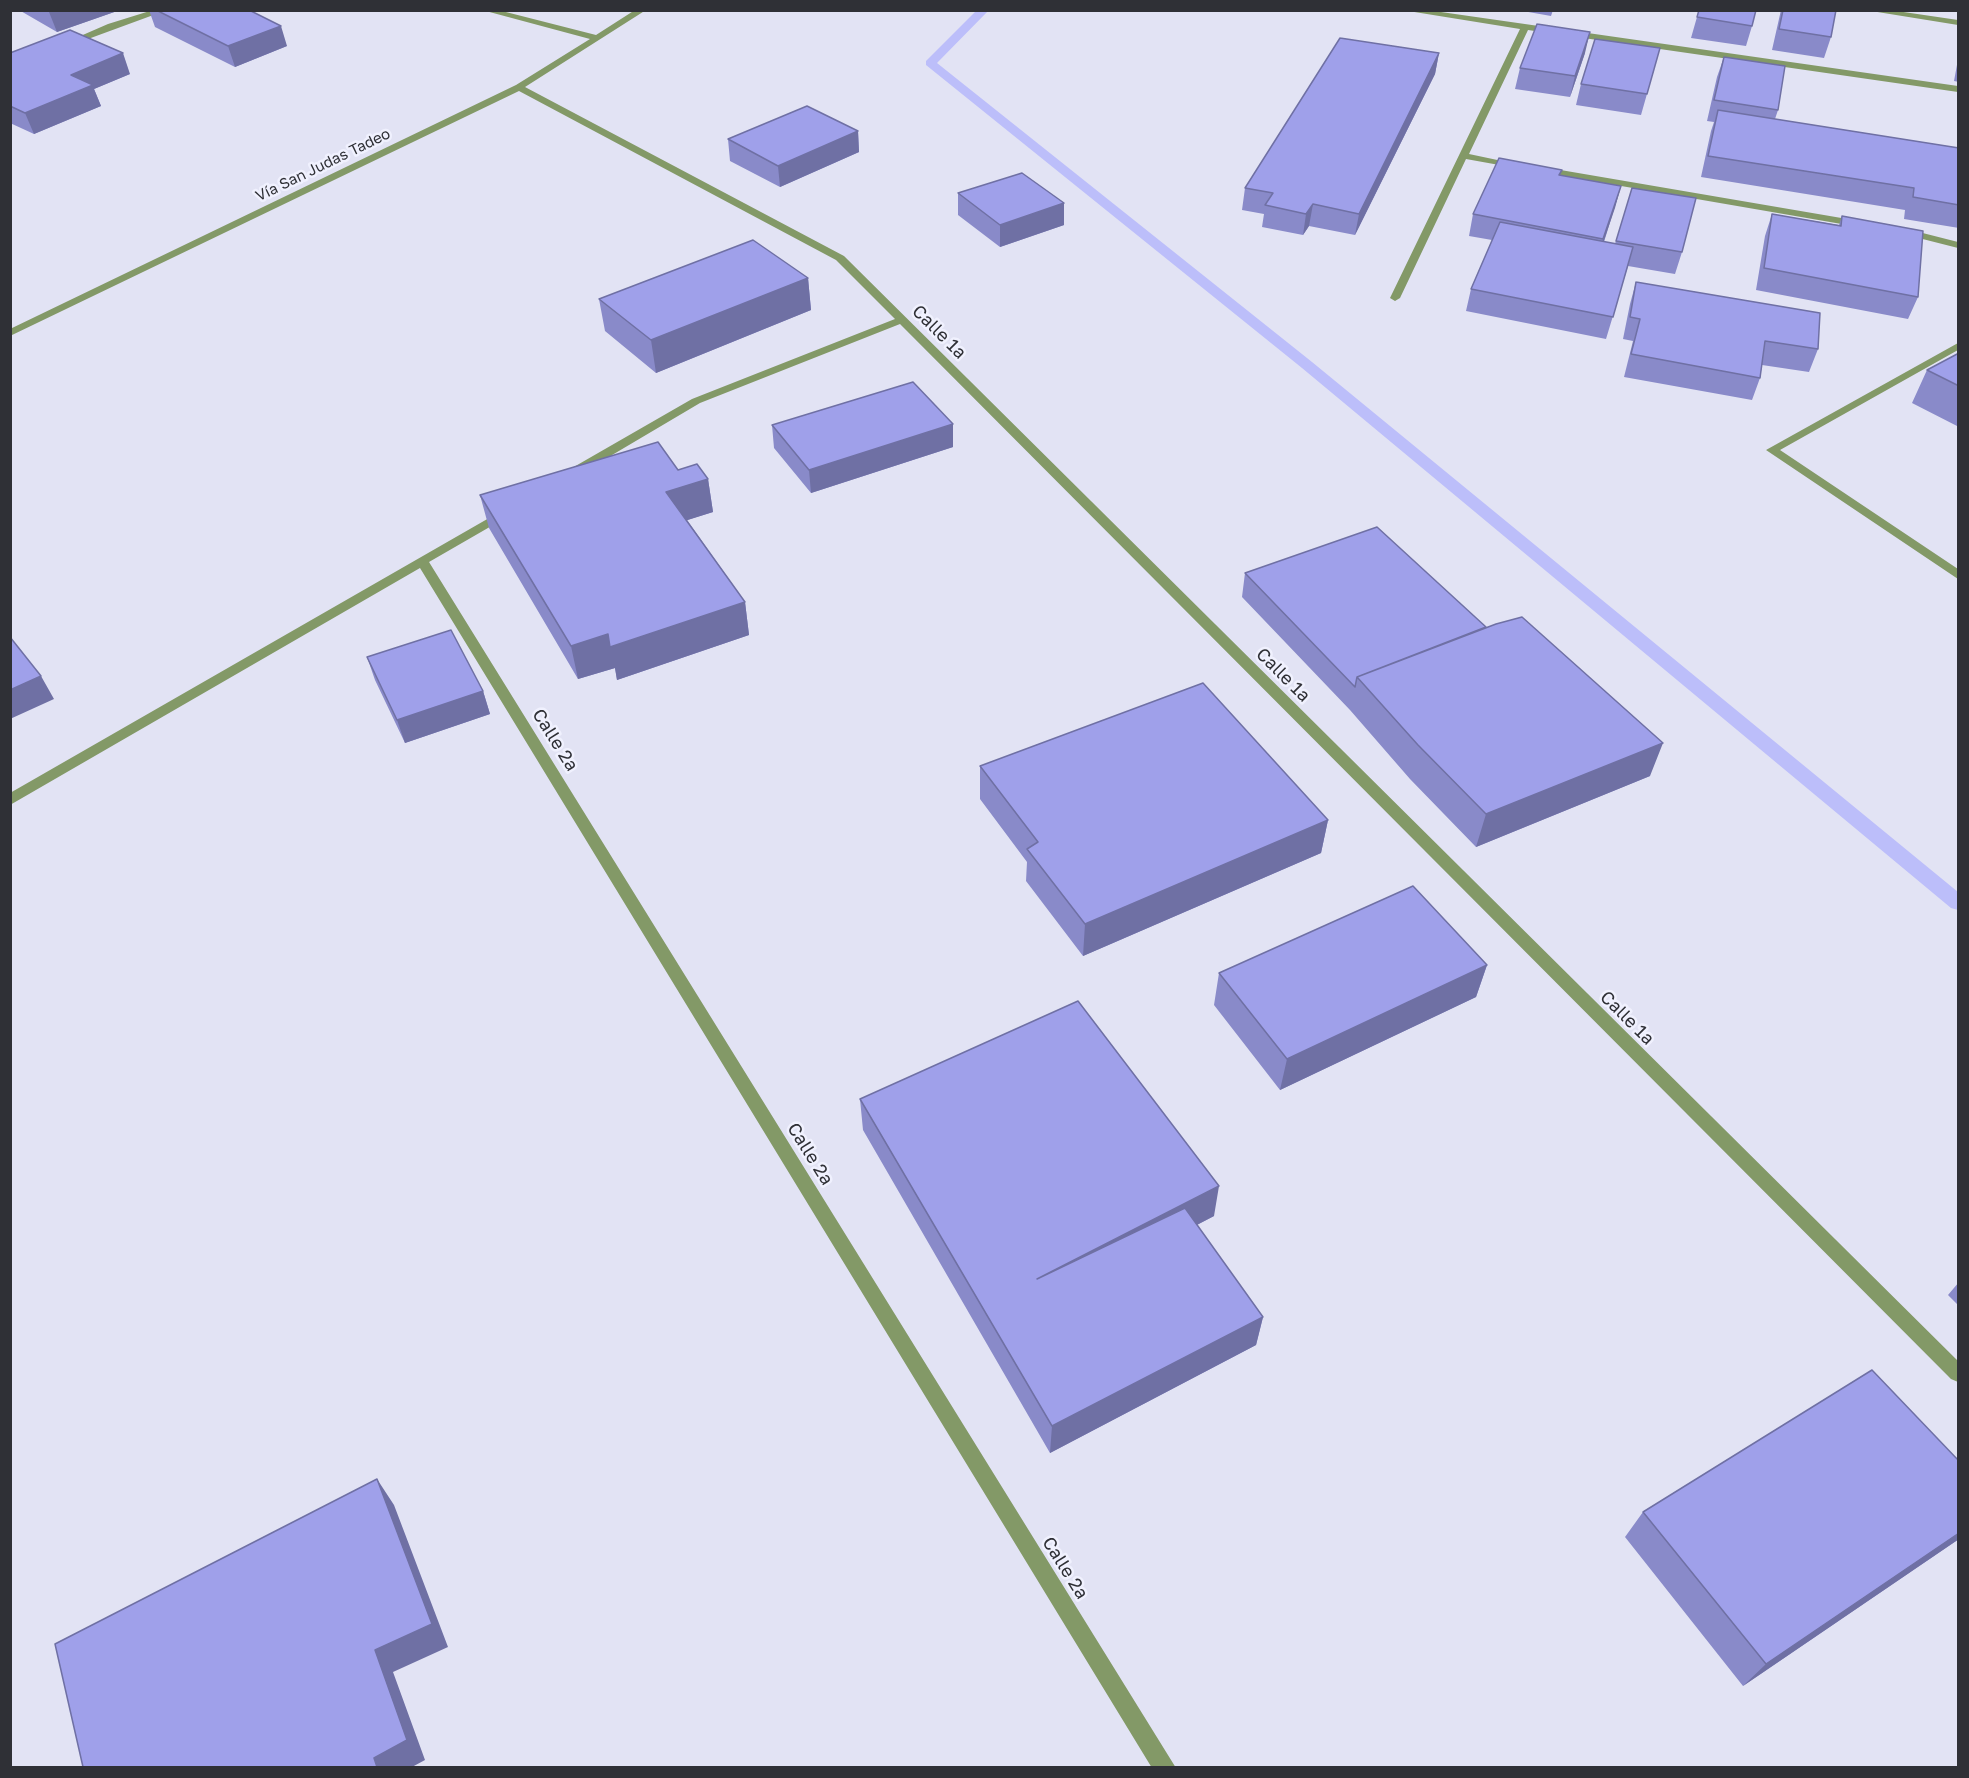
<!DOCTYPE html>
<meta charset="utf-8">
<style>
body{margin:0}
#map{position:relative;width:1969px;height:1778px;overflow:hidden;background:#e2e3f4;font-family:"Golos Text",sans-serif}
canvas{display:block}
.frame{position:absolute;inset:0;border:12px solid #2f3036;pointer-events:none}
</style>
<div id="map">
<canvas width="1969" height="1778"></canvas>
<div class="frame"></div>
</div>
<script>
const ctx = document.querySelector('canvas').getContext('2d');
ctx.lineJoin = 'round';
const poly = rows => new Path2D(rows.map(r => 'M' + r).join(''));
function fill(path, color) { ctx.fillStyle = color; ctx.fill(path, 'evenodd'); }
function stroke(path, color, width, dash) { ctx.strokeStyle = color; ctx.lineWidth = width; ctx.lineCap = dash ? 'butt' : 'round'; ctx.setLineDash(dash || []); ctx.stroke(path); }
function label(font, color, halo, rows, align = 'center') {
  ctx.font = font + ' "Golos Text",sans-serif'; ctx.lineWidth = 5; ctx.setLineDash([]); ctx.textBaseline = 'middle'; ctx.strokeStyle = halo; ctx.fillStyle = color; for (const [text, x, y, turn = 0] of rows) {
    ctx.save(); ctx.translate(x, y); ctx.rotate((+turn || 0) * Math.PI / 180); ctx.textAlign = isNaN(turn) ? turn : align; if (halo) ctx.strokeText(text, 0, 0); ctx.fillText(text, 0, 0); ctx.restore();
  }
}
fill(poly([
 [977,10,989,10,937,63,1312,362,1958,892,1958,910,1951,908,1302,368,926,65,926,61,977,10]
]), '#bcbefa');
fill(poly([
 [153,10,167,10,69,46,62,44,108,24,153,10],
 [482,10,498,10,596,35,635,10,646,10,525,87,844,256,1958,1361,1958,1382,1951,1379,900,324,700,403,580,474,572,474,572,468,692,399,895,319,836,260,519,91,10,336,10,329,516,85,590,39,482,10],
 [1402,10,1427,10,1958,86,1958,92,1528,30,1469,154,1521,165,1516,168,1466,159,1400,298,1395,301,1390,298,1520,29,1402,10],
 [1865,10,1890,10,1958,20,1958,25,1865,10],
 [1543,167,1859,221,1864,224,1859,227,1540,172,1538,170,1543,167],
 [1903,228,1958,242,1958,248,1899,233,1899,229,1903,228],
 [1958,343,1958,350,1780,450,1958,569,1958,579,1766,450,1958,343],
 [503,510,509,514,507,517,429,562,1176,1768,1152,1768,420,568,10,805,10,793,503,510]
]), '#839967');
fill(poly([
 [19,10,120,10,57,32],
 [149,10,249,10,287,46,235,67,155,27],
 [1517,10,1553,10,1551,16],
 [1699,10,1752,26,1746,46,1691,38],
 [1781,10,1836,10,1831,37,1824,58,1772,50],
 [1660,48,1641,115,1576,105,1581,84],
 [10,53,130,74,94,89,101,106,34,134,10,123],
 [1439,53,1435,74,1355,235,1309,226,1303,235,1262,227,1264,214,1242,210,1245,188],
 [1585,53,1570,97,1515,89,1520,68],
 [1959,54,1959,82,1954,81],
 [1724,57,1778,110,1775,119,1959,148,1959,228,1904,219,1905,210,1701,177,1711,131,1714,122,1707,121,1717,77],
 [858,131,859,152,780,187,730,161,728,139],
 [1560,175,1621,186,1604,242,1615,244,1632,188,1682,252,1675,274,1628,266,1606,339,1466,311,1471,289,1492,240,1469,236,1473,214],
 [958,193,1064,203,1064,225,1000,247,958,215],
 [1772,214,1839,225,1842,216,1918,297,1908,319,1756,290,1765,236],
 [808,278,811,310,656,373,605,331,599,299],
 [1636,282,1818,349,1809,372,1762,365,1760,378,1752,400,1624,377,1633,341,1623,339,1630,304],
 [1959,353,1959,427,1912,403,1927,370],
 [772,425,953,447,811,493,774,448],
 [678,470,708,479,713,512,687,520,745,602,749,635,617,680,615,668,578,679,489,528,480,495],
 [1245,573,1486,627,1650,776,1476,847,1410,779,1350,710,1242,597],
 [367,657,483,691,490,714,405,743,375,680],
 [980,766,1328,820,1321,853,1083,956,1026,881,1027,862,980,799],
 [1487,965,1476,997,1280,1090,1214,1005,1219,973],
 [860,1099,1214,1216,1197,1225,1263,1317,1256,1345,1050,1453,863,1130],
 [1959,1282,1959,1306,1948,1295],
 [1959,1461,1959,1539,1743,1686,1625,1537,1643,1512]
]), '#898ac9');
fill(poly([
 [53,10,120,10,57,32,49,12],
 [281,26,287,46,235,67,228,46],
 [1590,32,1585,53,1570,97,1575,76],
 [123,53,130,74,94,89,101,106,34,134,25,113,71,75],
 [1439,53,1435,74,1355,235,1359,214],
 [858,131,859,152,780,187,778,166],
 [1621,186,1615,208,1597,261,1603,239],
 [1064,203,1064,225,1000,247,1000,225],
 [1313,204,1309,226,1303,235,1306,214],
 [808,278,811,310,656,373,651,340],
 [953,424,953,447,811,493,809,470],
 [708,479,713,512,672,525,666,492],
 [745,602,749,635,617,680,615,668,578,679,571,646,608,634],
 [41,676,54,699,10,719,10,690],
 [483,691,490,714,405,743,397,720],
 [1663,743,1650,776,1476,847,1486,814],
 [1328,820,1321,853,1083,956,1085,924],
 [1487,965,1476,997,1280,1090,1287,1059],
 [1219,1186,1214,1216,1035,1308,1037,1279],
 [1263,1317,1256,1345,1050,1453,1052,1426],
 [377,1479,394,1505,448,1647,393,1672,425,1760,412,1767,377,1767,374,1758],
 [1959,1533,1959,1539,1743,1686,1766,1664]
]), '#6f70a4');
const building = poly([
 [156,10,249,10,281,26,228,46,156,10],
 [1699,10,1756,10,1752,26,1697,17,1699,10],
 [1783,10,1836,10,1831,37,1779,29,1783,10],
 [1537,24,1590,32,1575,76,1520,68,1537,24],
 [70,30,123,53,71,75,93,85,25,113,10,106,10,53,70,30],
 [1340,38,1439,53,1359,214,1313,204,1306,214,1265,205,1273,193,1245,188,1340,38],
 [1595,39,1660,48,1647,94,1581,84,1595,39],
 [1724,57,1785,66,1778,110,1714,100,1724,57],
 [807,106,858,131,778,166,728,139,807,106],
 [1718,110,1959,148,1959,205,1913,197,1914,188,1708,156,1718,110],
 [1499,158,1562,170,1559,175,1621,186,1603,239,1473,214,1499,158],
 [1022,173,1064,203,1000,225,958,193,1022,173],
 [1632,188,1696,198,1682,252,1616,241,1632,188],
 [1772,214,1841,226,1842,216,1923,231,1918,297,1764,268,1772,214],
 [1500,222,1633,247,1613,317,1471,289,1500,222],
 [753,240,808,278,651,340,599,299,753,240],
 [1636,282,1820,313,1818,349,1765,341,1760,378,1631,354,1640,319,1630,317,1636,282],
 [1959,353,1959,386,1927,370,1959,353],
 [913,382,953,424,809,470,772,425,913,382],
 [658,442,678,470,697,464,708,479,666,492,745,602,610,647,608,634,571,646,480,495,658,442],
 [1377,527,1486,627,1357,677,1355,687,1245,573,1377,527],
 [1522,617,1663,743,1486,814,1418,745,1357,677,1496,624,1522,617],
 [451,630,483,691,397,720,367,657,451,630],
 [10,637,41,676,10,690,10,637],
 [1203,683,1328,820,1085,924,1027,849,1038,842,980,766,1203,683],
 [1413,886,1487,965,1287,1059,1219,973,1413,886],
 [1078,1001,1219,1186,1037,1279,1185,1208,1263,1317,1052,1426,860,1099,1078,1001],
 [1872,1370,1959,1461,1959,1533,1766,1664,1643,1512,1872,1370],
 [377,1479,432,1624,375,1650,407,1740,374,1758,377,1767,83,1767,55,1644,377,1479]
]);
fill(building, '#9fa0ea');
stroke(building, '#6f70a4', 1.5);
label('15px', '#2f3036', '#f0f1fe', [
 ["Vía San Judas Tadeo",323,165,-26]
]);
label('18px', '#2f3036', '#f0f1fe', [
 ["Calle 1a",939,332,45],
 ["Calle 1a",1283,675,45],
 ["Calle 2a",555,740,58],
 ["Calle 1a",1627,1018,45],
 ["Calle 2a",810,1154,58],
 ["Calle 2a",1065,1568,58]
]);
</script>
